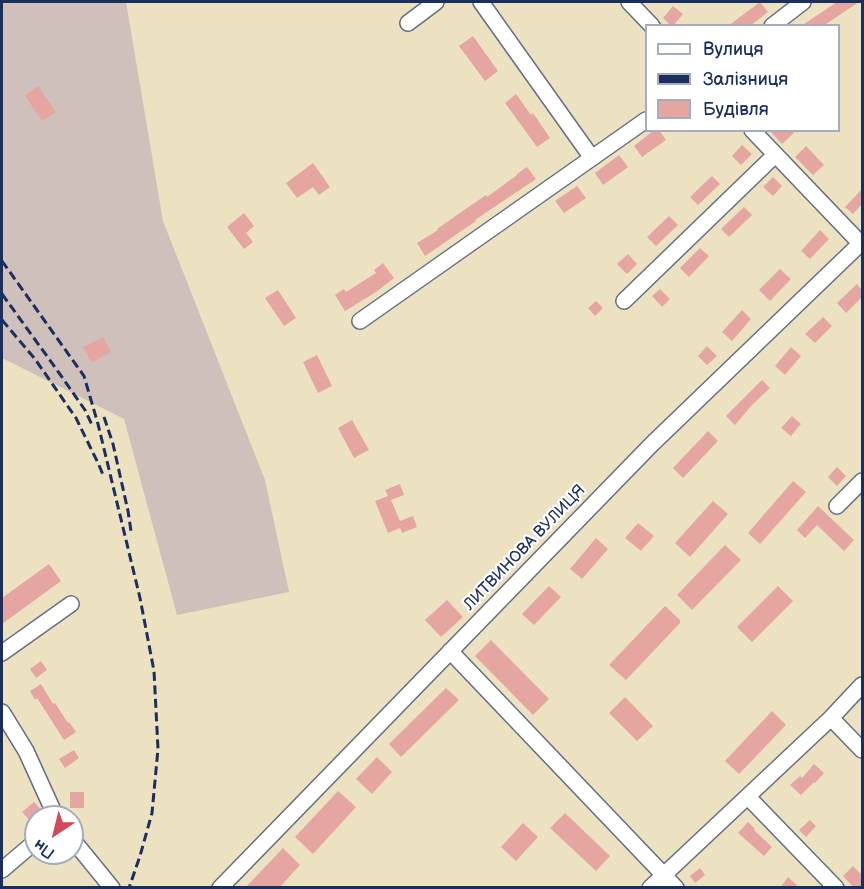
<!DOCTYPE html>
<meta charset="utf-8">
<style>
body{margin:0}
#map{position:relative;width:864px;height:889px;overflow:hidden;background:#ece2c2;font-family:"Balsamiq Sans",sans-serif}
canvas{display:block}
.frame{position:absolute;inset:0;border:3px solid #1b2f5e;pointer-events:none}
.legend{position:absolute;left:645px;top:24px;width:195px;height:108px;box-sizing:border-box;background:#fff;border:2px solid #a4acbf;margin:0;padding:8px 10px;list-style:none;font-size:18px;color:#1b2f5e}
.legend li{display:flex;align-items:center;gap:12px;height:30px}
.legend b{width:30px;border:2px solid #a4acbf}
.north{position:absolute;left:24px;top:805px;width:60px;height:60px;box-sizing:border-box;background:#fff;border:2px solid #a4acbf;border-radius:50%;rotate:215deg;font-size:16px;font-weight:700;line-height:24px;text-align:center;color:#1b2f5e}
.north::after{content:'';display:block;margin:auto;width:21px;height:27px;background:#d1495b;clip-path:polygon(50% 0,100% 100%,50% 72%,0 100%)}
</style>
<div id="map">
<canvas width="864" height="889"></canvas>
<div class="frame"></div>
<ul class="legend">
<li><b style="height:8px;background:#fff"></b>Вулиця</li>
<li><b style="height:8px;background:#1b2f5e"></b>Залізниця</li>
<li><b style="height:16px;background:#e5a6a1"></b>Будівля</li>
</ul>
<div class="north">Пн</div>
</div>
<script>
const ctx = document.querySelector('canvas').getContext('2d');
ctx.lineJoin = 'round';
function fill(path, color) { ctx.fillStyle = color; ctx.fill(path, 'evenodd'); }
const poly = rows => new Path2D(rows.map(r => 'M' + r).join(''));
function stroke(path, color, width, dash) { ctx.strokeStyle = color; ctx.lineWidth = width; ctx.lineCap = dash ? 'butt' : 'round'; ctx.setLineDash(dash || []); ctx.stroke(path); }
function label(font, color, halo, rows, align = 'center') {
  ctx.font = font + ' "Balsamiq Sans",sans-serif'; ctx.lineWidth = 4.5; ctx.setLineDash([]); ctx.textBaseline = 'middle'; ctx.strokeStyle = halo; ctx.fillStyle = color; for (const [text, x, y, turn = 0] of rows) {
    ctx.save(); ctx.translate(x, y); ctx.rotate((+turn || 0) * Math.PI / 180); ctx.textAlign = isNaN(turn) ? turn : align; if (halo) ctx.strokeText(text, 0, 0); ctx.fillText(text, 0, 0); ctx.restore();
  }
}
fill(poly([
 [2,2,126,2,163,221,265,480,289,592,177,615,124,419,2,358]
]), '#d0c0bc');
fill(poly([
 [760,2,768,12,750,26,728,26],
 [837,2,859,2,823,26,801,26],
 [673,6,683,14,673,26,671,26,663,18],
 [473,36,498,71,485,81,459,46],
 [38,86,56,112,42,121,25,96],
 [516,94,531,115,533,113,550,138,537,147,505,103],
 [654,130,659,130,666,140,642,157,634,146],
 [769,130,797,130,782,144],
 [742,145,752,154,741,165,732,156],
 [806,146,824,165,813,175,795,157],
 [619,155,628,167,603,185,595,173],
 [313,163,330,187,319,195,313,187,297,198,286,183],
 [527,167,536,179,475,220,476,221,425,256,417,243,438,230,437,229,467,208,486,195,487,197,517,175,517,174],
 [712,176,720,184,698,205,690,197],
 [773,177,782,186,773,196,763,187],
 [577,186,586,198,564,213,555,201],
 [862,189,862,204,853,214,845,207],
 [744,207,752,215,729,237,721,229],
 [244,213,254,226,246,233,253,242,244,249,227,227],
 [669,216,678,225,656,246,647,237],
 [820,230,829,239,810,259,801,251],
 [700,248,709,256,689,277,680,268],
 [628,254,637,264,627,274,617,264],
 [383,263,394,278,376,292,345,311,335,295,344,289,346,292,376,273,374,270],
 [780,269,791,279,770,301,759,290],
 [857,284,862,290,862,297,846,313,837,303],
 [660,289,670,299,662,307,652,296],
 [278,290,296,318,284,326,265,298],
 [596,301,603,308,595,316,588,308],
 [742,310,751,319,732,341,722,332],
 [823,317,832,326,815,343,805,334],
 [103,337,111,352,92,363,83,347],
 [707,346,717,356,707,365,698,356],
 [791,347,801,356,785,375,775,366],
 [317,355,332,386,318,393,303,362],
 [762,380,770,388,752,405,735,425,726,416],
 [792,416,801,424,791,436,781,428],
 [352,420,369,450,354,458,338,428],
 [708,431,718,441,683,478,673,468],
 [837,467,846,476,837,486,828,477],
 [793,481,806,492,760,544,748,533],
 [400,484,404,495,391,500,400,521,413,516,417,527,402,533,400,528,388,533,375,501,388,496,385,490],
 [713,501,728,514,690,557,675,543],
 [818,506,854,540,844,551,817,525,805,538,797,530],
 [638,523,654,536,641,551,625,538],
 [596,538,608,549,582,579,570,569],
 [725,545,741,560,692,610,677,595],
 [49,564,61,581,2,624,2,598],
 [549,586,561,597,534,625,522,614],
 [778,586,793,601,752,642,737,627],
 [447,600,463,617,441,637,425,620],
 [665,606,680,620,680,623,626,680,609,665],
 [491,640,549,699,533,715,475,656],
 [41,661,47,670,36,678,30,669],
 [41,684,53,704,55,703,68,723,69,722,76,732,64,740,37,698,35,700,30,691],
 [446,688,459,700,401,757,389,744],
 [625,697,653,726,637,741,609,713],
 [772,711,786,725,739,774,725,761],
 [74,750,79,758,65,768,59,759],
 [377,757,392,772,372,794,356,779],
 [814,764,824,773,815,783,814,782,801,795,790,785,800,776,802,778],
 [338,791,356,807,313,854,295,837],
 [70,792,84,792,84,808,70,808],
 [34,802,43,812,38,817,36,817,36,819,32,823,22,812],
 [565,813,610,856,596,871,550,828],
 [810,820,816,826,806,837,799,830],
 [748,822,755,829,754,830,772,847,764,856,738,833],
 [523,823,538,837,516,861,501,847],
 [283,848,300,865,279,888,245,888],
 [853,866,862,875,862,888,854,888,843,876],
 [700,868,705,875,695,883,690,876],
 [788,877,800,888,780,888]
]), '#e5a6a1');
const minor = poly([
 [481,2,592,158],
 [629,2,652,26],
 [408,23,436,2],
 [772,26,803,2],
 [752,130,862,245],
 [624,301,775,155],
 [360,321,646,120],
 [837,506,862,481],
 [450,651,676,888],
 [2,653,71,604],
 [2,712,26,751,56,817],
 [831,718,862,750],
 [748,797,836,888],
 [72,839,112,888],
 [2,870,36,841],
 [220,888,652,444,862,242],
 [650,888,831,718,862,685]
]);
stroke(minor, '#646e81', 18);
stroke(minor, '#fff', 15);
stroke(poly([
 [2,261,84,376,98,424,140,598,154,671,158,749,152,813,140,856,129,888],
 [2,294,57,370,85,410,92,425],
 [2,320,35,359,76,418,98,463,104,477],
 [104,417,113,444,128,511,131,531]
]), '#1b2f5e', 3, [9, 4.5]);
label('16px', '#1b2f5e', '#fff', [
 ["ЛИТВИНОВА ВУЛИЦЯ",525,548,-46]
]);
</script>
